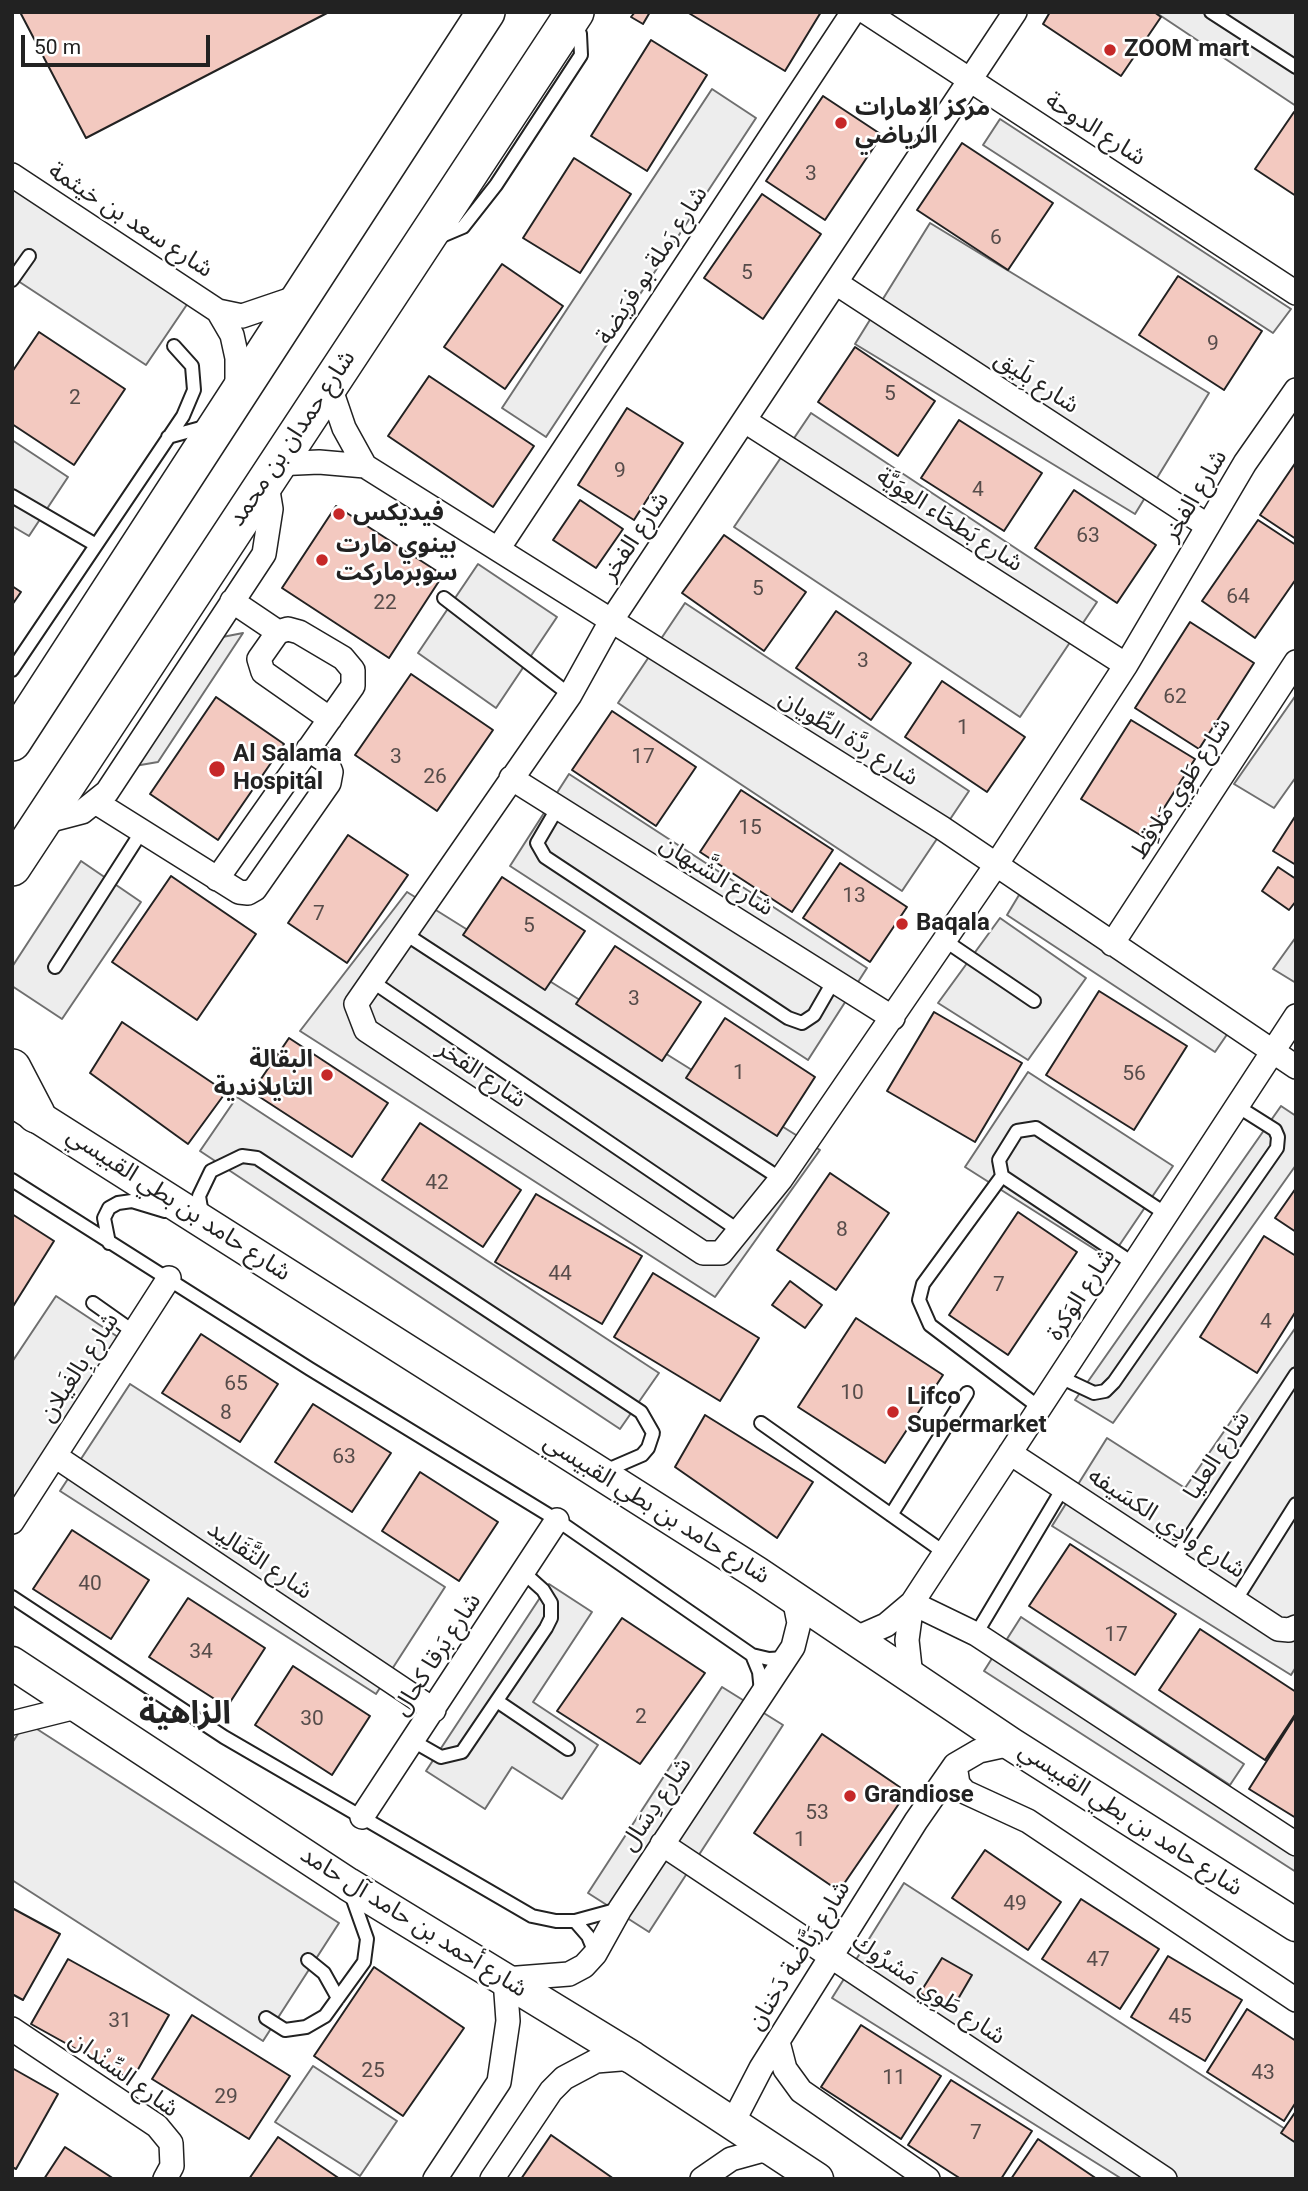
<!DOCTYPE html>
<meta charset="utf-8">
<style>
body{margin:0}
#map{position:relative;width:1308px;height:2191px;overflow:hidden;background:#fff;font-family:Roboto,sans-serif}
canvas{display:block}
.frame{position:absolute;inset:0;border:14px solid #222;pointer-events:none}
.scale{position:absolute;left:21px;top:35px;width:189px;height:32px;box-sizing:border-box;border:4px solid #222;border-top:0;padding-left:9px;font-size:21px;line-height:24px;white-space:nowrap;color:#222;-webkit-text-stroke:5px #fff;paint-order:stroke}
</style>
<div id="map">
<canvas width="1308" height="2191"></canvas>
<div class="frame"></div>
<div class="scale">50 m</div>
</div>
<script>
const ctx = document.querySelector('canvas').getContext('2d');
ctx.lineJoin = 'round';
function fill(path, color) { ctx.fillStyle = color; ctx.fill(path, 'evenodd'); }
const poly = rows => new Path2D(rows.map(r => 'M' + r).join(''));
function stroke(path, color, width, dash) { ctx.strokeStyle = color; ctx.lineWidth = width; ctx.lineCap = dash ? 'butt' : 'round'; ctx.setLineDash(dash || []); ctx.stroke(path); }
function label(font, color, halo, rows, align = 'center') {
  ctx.font = font + ' Roboto,"Noto Sans Arabic",sans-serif'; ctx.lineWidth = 5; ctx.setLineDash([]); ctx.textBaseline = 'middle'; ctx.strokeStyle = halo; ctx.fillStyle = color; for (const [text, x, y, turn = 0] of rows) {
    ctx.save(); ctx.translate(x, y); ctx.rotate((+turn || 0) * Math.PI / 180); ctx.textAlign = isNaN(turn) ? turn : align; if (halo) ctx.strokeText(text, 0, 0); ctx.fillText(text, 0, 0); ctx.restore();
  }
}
const parking = poly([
 [1155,12,1296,12,1296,107,1296,106,1155,12],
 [712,89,756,118,546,437,502,408,712,89],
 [1000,119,1291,309,1273,333,983,145,1000,119],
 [12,188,188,303,146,365,12,277,12,188],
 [930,223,1209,393,1135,514,855,344,930,223],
 [811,413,1097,602,1020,717,734,527,811,413],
 [12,440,68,477,29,536,12,526,12,440],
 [478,564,557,617,496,708,418,653,478,564],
 [685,603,969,791,902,891,618,703,685,603],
 [243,633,158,762,123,768,207,640,243,633],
 [1296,695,1296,777,1274,808,1234,784,1296,695],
 [569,774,867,968,808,1060,510,866,569,774],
 [81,861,141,902,62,1019,12,986,12,967,81,861],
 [407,892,820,1150,715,1297,300,1031,407,892],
 [1019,895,1228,1033,1215,1052,1007,915,1019,895],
 [1000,918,1086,978,1028,1060,938,1003,1000,918],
 [1296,937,1296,983,1273,969,1296,937],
 [1028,1072,1173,1166,1110,1259,965,1167,1028,1072],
 [237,1097,659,1373,620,1429,200,1151,237,1097],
 [1281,1106,1296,1116,1296,1165,1113,1423,1075,1400,1281,1106],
 [56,1296,121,1339,12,1503,12,1362,56,1296],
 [1296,1327,1296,1667,1291,1675,1052,1526,1107,1438,1185,1488,1296,1327],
 [130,1384,445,1587,376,1694,60,1491,130,1384],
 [549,1584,592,1612,533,1702,598,1745,562,1799,512,1767,485,1809,426,1771,549,1584],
 [1021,1617,1244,1764,1230,1785,1007,1639,1021,1617],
 [996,1652,1296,1848,1296,1872,984,1671,996,1652],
 [722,1687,783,1725,649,1932,588,1893,722,1687],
 [26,1722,339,1923,263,2041,12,1880,12,1743,26,1722],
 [904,1883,1296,2136,1296,2179,1122,2179,832,1998,904,1883],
 [313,2066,397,2121,360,2176,275,2122,313,2066]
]);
fill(parking, '#ededed');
stroke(parking, '#6f6f6f', 2);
const building = poly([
 [20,12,329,12,86,138,20,12],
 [635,12,650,12,643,24,631,17,635,12],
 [687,12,821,12,785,71,687,12],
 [1050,12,1154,12,1161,17,1121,76,1043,24,1050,12],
 [651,40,707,75,647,171,591,136,651,40],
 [823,96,882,135,825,220,766,181,823,96],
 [1294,112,1296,113,1296,196,1255,169,1294,112],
 [962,143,1053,203,1008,270,917,210,962,143],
 [574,158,631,194,580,273,523,238,574,158],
 [762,194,821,234,763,319,704,278,762,194],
 [502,264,563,306,505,389,444,347,502,264],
 [1178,276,1262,331,1224,390,1139,335,1178,276],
 [39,332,125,389,74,465,12,424,12,372,39,332],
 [855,347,935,401,898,456,818,402,855,347],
 [429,376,534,446,493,507,388,436,429,376],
 [627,408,683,443,634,520,578,485,627,408],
 [959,420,1042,473,1004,531,921,478,959,420],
 [1296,462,1296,539,1260,515,1296,462],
 [1074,490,1156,545,1117,603,1035,548,1074,490],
 [580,500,623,529,596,568,553,540,580,500],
 [336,506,443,575,389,658,282,588,336,506],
 [1258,520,1296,545,1296,579,1255,638,1202,601,1258,520],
 [724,535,806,592,764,651,682,593,724,535],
 [12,586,21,592,12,605,12,586],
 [836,611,911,663,871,720,796,668,836,611],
 [1190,622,1254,663,1199,749,1135,708,1190,622],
 [411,674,493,730,437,811,355,755,411,674],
 [942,681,1025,737,987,792,905,737,942,681],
 [216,697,284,744,218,840,150,794,216,697],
 [612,711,696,767,656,826,572,770,612,711],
 [1131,720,1195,759,1145,838,1081,799,1131,720],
 [741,790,833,850,792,912,700,852,741,790],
 [1296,815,1296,865,1273,851,1296,815],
 [348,835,408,875,347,963,288,923,348,835],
 [840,863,907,907,870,962,803,918,840,863],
 [1278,867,1296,879,1296,901,1289,910,1262,891,1278,867],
 [171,876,256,934,197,1020,112,962,171,876],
 [502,877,585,931,545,990,463,935,502,877],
 [615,946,701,1002,662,1061,576,1004,615,946],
 [1099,991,1187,1046,1134,1130,1046,1075,1099,991],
 [934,1012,1022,1063,975,1142,887,1091,934,1012],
 [725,1018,815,1077,777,1136,686,1078,725,1018],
 [122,1022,226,1092,188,1144,90,1073,122,1022],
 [289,1038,388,1103,352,1157,252,1092,289,1038],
 [420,1123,521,1190,483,1247,382,1180,420,1123],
 [830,1173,889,1213,836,1290,777,1250,830,1173],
 [1296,1188,1296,1232,1275,1218,1296,1188],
 [536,1194,642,1256,602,1324,495,1262,536,1194],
 [1018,1212,1077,1252,1008,1355,949,1315,1018,1212],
 [12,1214,54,1241,12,1308,12,1214],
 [1264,1236,1296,1256,1296,1311,1257,1373,1200,1337,1264,1236],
 [653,1273,759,1338,720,1401,614,1337,653,1273],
 [790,1281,822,1305,805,1328,772,1305,790,1281],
 [856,1318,943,1375,885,1463,798,1407,856,1318],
 [201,1334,278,1384,240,1442,162,1393,201,1334],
 [313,1404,391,1453,352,1512,275,1462,313,1404],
 [705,1415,813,1482,777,1538,675,1467,705,1415],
 [420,1472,498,1522,459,1581,382,1531,420,1472],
 [72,1530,149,1580,111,1639,33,1589,72,1530],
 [1070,1544,1176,1614,1135,1675,1029,1606,1070,1544],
 [188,1598,265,1648,227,1707,149,1657,188,1598],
 [622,1618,705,1673,640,1764,557,1711,622,1618],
 [1200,1629,1296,1692,1296,1713,1265,1760,1159,1690,1200,1629],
 [293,1666,370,1716,332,1775,255,1725,293,1666],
 [1296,1715,1296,1818,1249,1789,1296,1715],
 [822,1734,907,1792,839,1891,754,1833,822,1734],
 [985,1850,1061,1902,1028,1950,952,1898,985,1850],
 [1081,1899,1159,1949,1120,2009,1042,1959,1081,1899],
 [12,1908,60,1934,23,2000,12,1994,12,1908],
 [1168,1956,1242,2000,1205,2061,1131,2017,1168,1956],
 [942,1958,972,1975,951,2011,920,1993,942,1958],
 [68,1959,169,2015,132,2080,31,2024,68,1959],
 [374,1967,464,2028,403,2116,314,2056,374,1967],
 [1247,2009,1296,2041,1296,2102,1284,2121,1207,2072,1247,2009],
 [192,2015,290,2076,249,2139,152,2079,192,2015],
 [861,2025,941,2076,901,2139,821,2087,861,2025],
 [12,2068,58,2094,16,2169,12,2167,12,2068],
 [951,2080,1032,2131,1001,2179,961,2179,908,2145,951,2080],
 [1296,2111,1296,2143,1281,2133,1296,2111],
 [551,2135,614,2179,521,2179,551,2135],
 [278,2137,340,2179,249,2179,278,2137],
 [1038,2139,1097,2179,1011,2179,1038,2139],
 [65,2147,114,2179,44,2179,65,2147]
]);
fill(building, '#f3c9c0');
stroke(building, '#222', 2);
const service = poly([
 [1211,12,1296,67],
 [437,238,463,227,496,185,581,55,580,34,576,24],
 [12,280,29,256],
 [168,437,208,426],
 [12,496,96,545],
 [444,598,570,695],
 [12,670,183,416,194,390,192,366,174,346],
 [558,807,537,843,545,857,788,1018,802,1023,814,1015,833,982],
 [404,933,781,1179],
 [944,940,1034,1001],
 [55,967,142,831],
 [373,982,741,1232],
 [1002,1176,923,1284,919,1300,930,1325,1040,1408],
 [12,1180,310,1369,557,1520,752,1655,769,1659,785,1658],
 [202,1214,199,1196,211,1171,242,1156,257,1158,641,1412,653,1433,648,1448,642,1455,605,1471],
 [109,1243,104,1218,109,1208,118,1203,132,1201,165,1211],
 [1134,1264,1002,1176,999,1160,1017,1131,1036,1128,1166,1214],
 [93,1303,134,1332],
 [1060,1377,1094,1393,1105,1391,1114,1382,1277,1148,1278,1137,1275,1130,1237,1106],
 [761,1423,945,1553],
 [891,1515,967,1393],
 [1174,1561,1296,1374],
 [12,1597,224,1737,532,1916,556,1921,575,1921,619,1909],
 [1235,1601,1296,1504],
 [976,1634,1063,1488],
 [752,1655,759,1672,761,1692],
 [497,1701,568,1749],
 [413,1741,441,1757,462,1752,546,1628,551,1618,551,1603,543,1590,523,1572],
 [575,1921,588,1936,595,1953],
 [308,1960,324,1973,338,1998],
 [266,2018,285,2030,306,2027,325,2016,364,1962,367,1939,350,1891]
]);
const minor = poly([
 [866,12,1296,293],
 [1015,12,611,621,570,695,356,1004,366,1030,703,1253,721,1253,781,1179,996,865,1126,665,1245,463,1296,390],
 [12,175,218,311,242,316,301,296],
 [836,283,1208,526],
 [218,311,232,335,237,358,237,391],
 [329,384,344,428,365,466],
 [745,421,1126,665],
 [275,464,319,462,365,466,942,828,1296,1067],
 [498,549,853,12],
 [232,601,278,632],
 [511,778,893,1018],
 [97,803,239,892,248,893,255,889,329,783,331,772,327,762,308,749],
 [40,823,82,812,107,792,264,554,271,509,266,479],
 [217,879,353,686,353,670,343,658,299,632,288,629,278,632,259,659,263,672,330,719],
 [1112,944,1296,662],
 [1010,1453,1278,1629,1289,1630,1296,1627],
 [55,1456,434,1710],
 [12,1522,169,1278],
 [912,1603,976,1634,1296,1844],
 [854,1639,886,1625,912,1603,1296,1016],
 [911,1677,907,1640,912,1603],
 [12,1723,76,1707],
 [955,1765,958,1784,965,1792,1028,1821,1296,2000],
 [362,1817,557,1520],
 [662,1844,1165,2179],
 [12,2029,157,2126,171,2143,172,2166,165,2179],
 [778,2042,785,2069,801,2091,928,2179],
 [733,2122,761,2068,916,1821,955,1765,979,1751,1011,1744],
 [435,2179,499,2082,508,2021,505,1979,569,1974,584,1966,595,1954,620,1909,793,1647,799,1623,794,1598],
 [492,2179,551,2091,564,2078,596,2061,633,2058],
 [702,2179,731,2159,760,2151,776,2151]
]);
const secondary = poly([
 [16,1103,757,1573,1011,1744,1296,1925],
 [12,1663,348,1884,633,2058,817,2179]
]);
const primary = poly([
 [12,742,486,12],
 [12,867,575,12],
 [12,1068,36,1114]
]);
stroke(service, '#222', 16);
stroke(minor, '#222', 26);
stroke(secondary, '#222', 35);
stroke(primary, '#222', 40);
stroke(service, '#fff', 12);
stroke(minor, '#fff', 23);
stroke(secondary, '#fff', 32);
stroke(primary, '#fff', 37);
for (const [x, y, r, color] of [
 [1110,50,7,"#c62828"],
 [841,123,7,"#c62828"],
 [339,514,7,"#c62828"],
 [322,560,7,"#c62828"],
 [217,769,9,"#c62828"],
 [902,924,7,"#c62828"],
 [327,1075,7,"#c62828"],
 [893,1412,7,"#c62828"],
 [850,1796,7,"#c62828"]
]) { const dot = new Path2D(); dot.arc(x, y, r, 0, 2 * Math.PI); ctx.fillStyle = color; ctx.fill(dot); stroke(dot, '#fff', 2.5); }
label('21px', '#564c4a', null, [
 ["3",811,175],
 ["6",996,239],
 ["5",747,274],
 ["9",1213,345],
 ["5",890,395],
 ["2",75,399],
 ["9",620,472],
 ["4",978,491],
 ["63",1088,537],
 ["5",758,590],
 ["64",1238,598],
 ["22",385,604],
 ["3",863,662],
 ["62",1175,698],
 ["1",963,729],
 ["3",396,758],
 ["17",643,758],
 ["26",435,778],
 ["15",750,829],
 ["13",854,897],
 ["7",319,915],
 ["5",529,927],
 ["3",634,1000],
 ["1",739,1074],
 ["56",1134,1075],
 ["42",437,1184],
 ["8",842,1231],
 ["44",560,1275],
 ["7",999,1286],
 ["4",1266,1323],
 ["65",236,1385],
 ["10",852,1394],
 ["8",226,1414],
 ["63",344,1458],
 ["40",90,1585],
 ["17",1116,1636],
 ["34",201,1653],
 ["2",641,1718],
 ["30",312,1720],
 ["53",817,1814],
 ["1",800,1841],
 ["49",1015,1905],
 ["47",1098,1961],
 ["45",1180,2018],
 ["31",120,2022],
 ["25",373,2072],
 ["43",1263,2074],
 ["11",894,2079],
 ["29",226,2098],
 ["7",976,2134]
]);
label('bold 24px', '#222', '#fff', [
 ["ZOOM mart",1124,50],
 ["مركز الامارات",855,109],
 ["الرياضي",855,137],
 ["فيديكس",353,514],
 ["بينوي مارت",336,546],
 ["سوبرماركت",336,574],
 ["Al Salama",233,755],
 ["Hospital",233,783],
 ["Baqala",916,924],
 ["البقالة",313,1061,"right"],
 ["التايلاندية",313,1089,"right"],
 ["Lifco",907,1398],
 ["Supermarket",907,1426],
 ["Grandiose",864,1796]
], 'left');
label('24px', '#222', '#fff', [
 ["شارع الدوحة",1095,130,33],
 ["شارع سعد بن خيثمة",130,221,33],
 ["شارع رَملة بو فرَيضة",653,266,-57],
 ["شارع بِلَيق",1036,383,33],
 ["شارع حمدان بن محمد",293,439,-56],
 ["شارع الفخر",1196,496,-59],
 ["شارع بَطحَاء العِوَيَّة",949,521,33],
 ["شارع الفخر",636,537,-56],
 ["شارع رِدَّة الطِّويان",848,739,32],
 ["شارع طَوِي مَلاقِط",1182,789,-57],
 ["شارع الشَّبهان",716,877,32],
 ["شارع الفخر",481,1075,34],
 ["شارع حامد بن بطي القبيسي",178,1205,33],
 ["شارع الوَكرة",1082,1295,-57],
 ["شارع بِالغَيلان",80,1368,-57],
 ["شارع العليا",1218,1456,-57],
 ["شارع حامد بن بطي القبيسي",656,1510,32],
 ["شارع وادِي الكسَيفه",1166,1524,33],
 ["شارع التَّقَالِيد",259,1561,34],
 ["شارع بَرقا كحال",438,1655,-57],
 ["شارع دِسَال",657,1805,-56],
 ["شارع حامد بن بطي القبيسي",1130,1820,33],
 ["شارع أحمد بن حامد آل حامد",413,1923,32],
 ["شارع رَبَّاضة دَخنان",800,1956,-58],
 ["شارع طَوِي مَشرُوك",928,1990,34],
 ["شارع السِّنْدان",123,2075,36]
]);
label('bold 32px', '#222', '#fff', [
 ["الزاهية",185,1715]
]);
</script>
